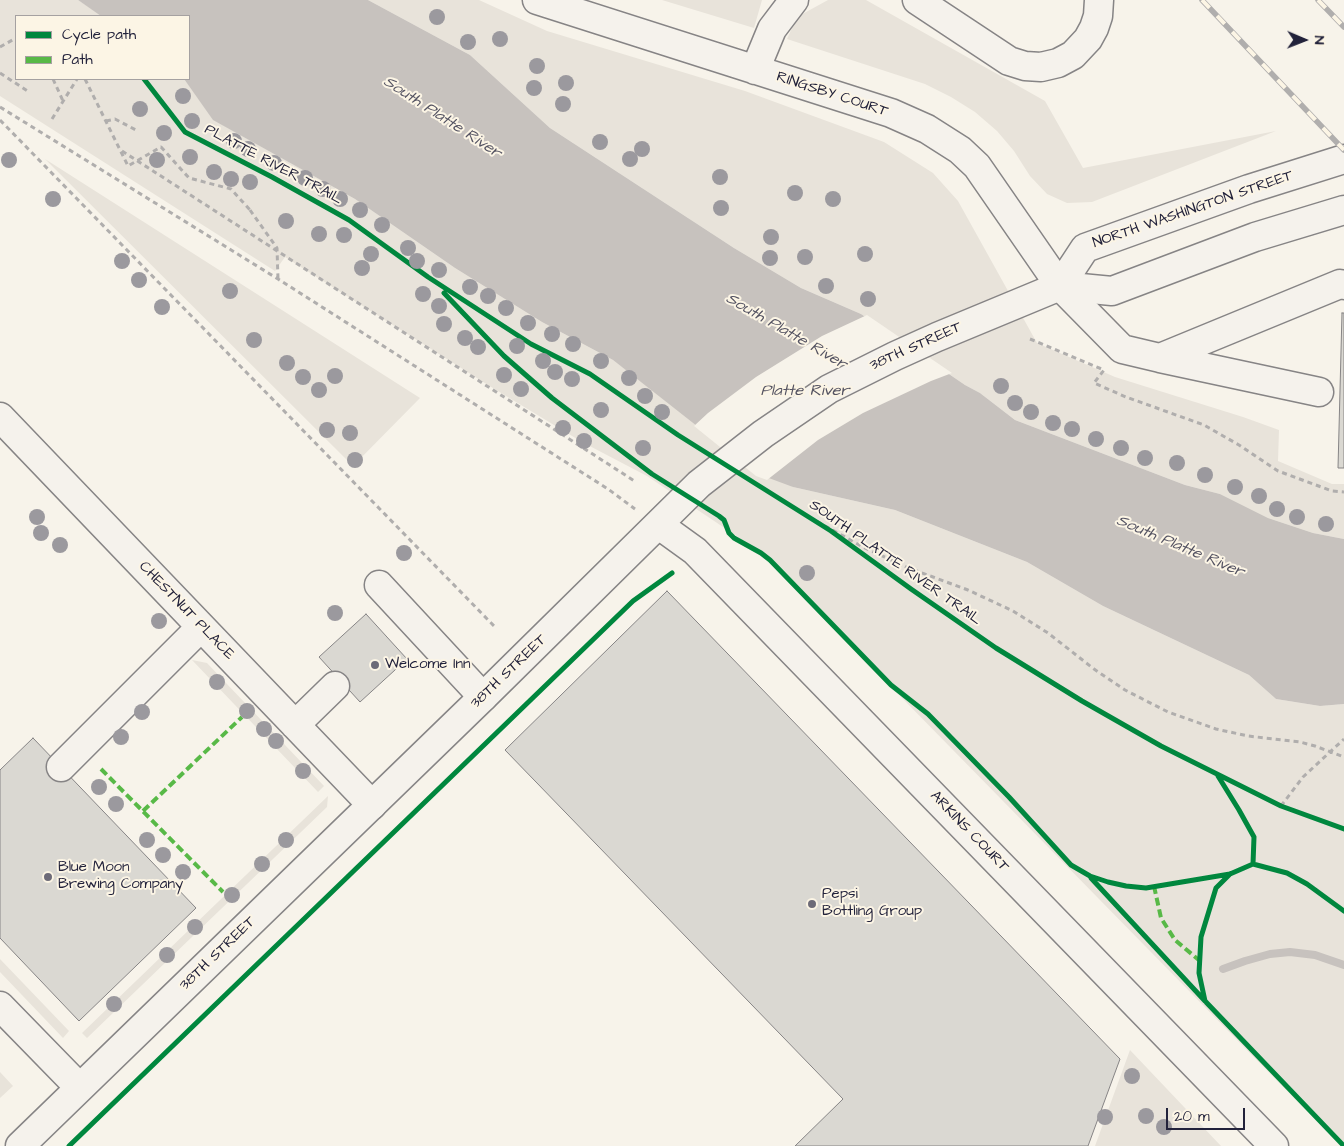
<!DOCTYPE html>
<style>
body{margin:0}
#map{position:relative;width:1344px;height:1146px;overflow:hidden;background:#f7f3ea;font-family:"Architects Daughter",sans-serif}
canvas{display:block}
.legend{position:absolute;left:15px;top:15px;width:175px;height:65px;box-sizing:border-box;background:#fcf5e5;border:1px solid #a5a1a1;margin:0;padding:6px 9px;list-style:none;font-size:15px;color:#22223b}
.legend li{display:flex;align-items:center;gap:10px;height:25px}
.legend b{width:25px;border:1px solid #a5a1a1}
.north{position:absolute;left:1279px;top:15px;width:50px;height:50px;-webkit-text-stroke:4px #fcf5e5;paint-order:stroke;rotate:91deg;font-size:14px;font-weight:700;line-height:20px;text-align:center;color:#22223b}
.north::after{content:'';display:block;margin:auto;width:18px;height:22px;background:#22223b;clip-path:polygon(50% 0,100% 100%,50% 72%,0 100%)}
.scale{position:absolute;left:1166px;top:1108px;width:79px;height:22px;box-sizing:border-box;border:2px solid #22223b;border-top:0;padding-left:6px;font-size:15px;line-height:18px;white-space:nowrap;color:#22223b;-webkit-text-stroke:4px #fcf5e5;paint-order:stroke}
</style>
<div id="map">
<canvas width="1344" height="1146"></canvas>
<ul class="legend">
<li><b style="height:6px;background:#00873e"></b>Cycle path</li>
<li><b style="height:6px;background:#58b947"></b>Path</li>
</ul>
<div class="north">N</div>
<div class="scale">20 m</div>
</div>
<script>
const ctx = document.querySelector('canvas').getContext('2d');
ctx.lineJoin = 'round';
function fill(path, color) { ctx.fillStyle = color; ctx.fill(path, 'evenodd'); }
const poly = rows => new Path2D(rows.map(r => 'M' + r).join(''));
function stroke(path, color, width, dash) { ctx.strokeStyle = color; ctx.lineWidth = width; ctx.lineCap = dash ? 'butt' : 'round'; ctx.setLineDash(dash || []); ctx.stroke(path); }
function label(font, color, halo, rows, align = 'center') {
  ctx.font = font + ' "Architects Daughter",sans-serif'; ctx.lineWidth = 4; ctx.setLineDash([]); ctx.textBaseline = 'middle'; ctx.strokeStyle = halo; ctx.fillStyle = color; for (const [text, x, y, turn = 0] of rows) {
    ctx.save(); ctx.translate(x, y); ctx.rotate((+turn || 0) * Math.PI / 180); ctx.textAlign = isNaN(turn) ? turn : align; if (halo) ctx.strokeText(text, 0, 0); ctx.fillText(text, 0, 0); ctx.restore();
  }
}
fill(poly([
 [0,0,78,0,103,16,16,16,16,79,184,79,214,120,355,199,455,268,542,322,613,360,658,394,793,487,895,510,1027,562,1103,606,1249,675,1276,699,1320,706,1344,704,1344,1146,1341,1146,759,552,741,539,647,476,582,442,488,385,285,257,275,271,0,96],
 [368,0,479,0,547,31,745,91,884,142,933,173,958,201,1037,343,1115,377,1243,417,1279,430,1278,461,1332,484,1344,484,1344,539,1313,533,1268,518,1220,494,1185,485,1015,420,980,393,965,385,861,314,801,288,734,248,550,128,470,55],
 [662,0,762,0,754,28],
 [828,0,866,0,1045,101,1083,168,1276,131,1092,202,1067,203,1047,194,1030,176,1014,151,997,131,975,112,951,97,925,84,787,39,797,17],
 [45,159,420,398,353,466],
 [192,660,207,663,324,786,318,792],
 [328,796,327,807,87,1038,82,1033],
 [0,959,69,1031,63,1038,0,972],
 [1130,1050,1221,1146,1095,1146],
 [0,1072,13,1086,0,1098]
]), '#e8e3da');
fill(poly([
 [78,0,368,0,470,55,550,128,734,248,801,288,861,314,965,385,980,393,1015,420,1185,485,1220,494,1268,518,1313,533,1344,539,1344,704,1320,706,1276,699,1249,675,1103,606,1027,562,895,510,793,487,758,474,613,360,542,322,455,268,355,199,213,120,184,79,189,79,189,16,101,16]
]), '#c7c2be');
fill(poly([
 [867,315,952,373,931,381,863,413,818,440,767,480,756,476,694,426,708,413,756,377,822,336]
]), '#f7f3ea');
stroke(poly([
 [1223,969,1245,961,1270,954,1290,952,1315,955,1344,965]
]), '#c7c2be', 8);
const building = poly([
 [1342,313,1344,313,1344,468,1338,468,1342,313],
 [667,591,1120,1059,1088,1146,795,1146,843,1099,505,750,667,591],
 [366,614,407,659,360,702,319,657,366,614],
 [33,738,196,908,79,1021,0,938,0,770,33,738]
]);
fill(building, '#dad8d2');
stroke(building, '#868485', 1);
const minor = poly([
 [537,0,891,113,927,129,960,150,977,166,1060,286,1122,349,1160,358,1340,284,1344,285],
 [917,0,1009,61,1025,66,1041,67,1058,63,1073,55,1088,39,1094,28,1098,16,1099,0],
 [755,70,772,29,794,0],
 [1160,358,1319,392],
 [0,417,372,805],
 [659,525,695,551,1274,1146],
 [379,585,483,697],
 [295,725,335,686],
 [61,767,201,627],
 [0,1006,79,1087]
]);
const major = poly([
 [1060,286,1085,248,1249,189,1344,159],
 [20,1146,483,697,699,484,763,434,829,389,895,356,937,337,1060,286,1112,291,1255,237,1344,210]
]);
stroke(minor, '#868485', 31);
stroke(major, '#868485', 31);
stroke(poly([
 [0,47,16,38],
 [0,73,29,92],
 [53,79,63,101],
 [0,107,278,279,608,489,635,509],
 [52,119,77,79],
 [0,120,496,628],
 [106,121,115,119,136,130],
 [122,151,636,482],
 [250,210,277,248,278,279],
 [1030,339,1104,370,1094,383,1126,397,1204,425,1239,445,1278,471,1332,491,1344,492],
 [809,517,863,547,906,567,968,590,1013,611,1048,633,1094,669,1125,690,1168,712,1216,729,1248,736,1300,742,1315,746,1344,757],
 [1281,806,1303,777,1344,739]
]), '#b0aead', 3, [5, 4]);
stroke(minor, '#f5f2ec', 28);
stroke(major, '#f5f2ec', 28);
const rail = poly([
 [1202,0,1344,150],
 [1318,0,1344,27]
]);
stroke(rail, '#b0aead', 5.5);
stroke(rail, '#fcf5e5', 4, [11]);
stroke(poly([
 [85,79,128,166,161,147,189,178,231,189,250,210]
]), '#b0aead', 3, [5, 4]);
stroke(poly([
 [101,769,223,892],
 [143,811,242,717],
 [1154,886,1161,918,1175,940,1200,961]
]), '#58b947', 4, [8, 4]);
stroke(poly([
 [144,79,185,132,272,177,349,220,428,277,531,344,590,374,678,435,831,531,911,589,996,648,1082,701,1161,746,1281,806,1344,829],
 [444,293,504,356,552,398,652,474,719,516,724,520,729,533,734,538,761,553,770,560,891,685,928,714,1009,797,1071,865,1090,876,1108,882,1126,886,1146,888,1230,874,1253,864,1254,837,1239,810,1218,776],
 [1253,864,1287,873,1307,884,1344,911],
 [1091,878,1205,1001,1344,1146],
 [1205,1001,1199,973,1201,937,1216,888,1230,874],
 [69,1146,633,601,672,573]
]), '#00873e', 5);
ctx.fillStyle = '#9b999e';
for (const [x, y] of [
 [437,17],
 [500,39],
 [468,42],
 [537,66],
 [566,83],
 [534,88],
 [183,96],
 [563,104],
 [140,109],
 [192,121],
 [164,133],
 [234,141],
 [600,142],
 [248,149],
 [642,149],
 [190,157],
 [630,159],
 [9,160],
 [157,160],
 [274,163],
 [214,172],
 [720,177],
 [305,178],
 [231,179],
 [250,182],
 [323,189],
 [795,193],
 [53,199],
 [340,199],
 [833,199],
 [721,208],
 [360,210],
 [286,221],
 [382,225],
 [319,234],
 [344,235],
 [771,237],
 [408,248],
 [371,254],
 [865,254],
 [805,257],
 [770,258],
 [122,261],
 [417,261],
 [362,268],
 [439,270],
 [139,280],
 [826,286],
 [470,287],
 [230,291],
 [423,294],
 [488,296],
 [868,299],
 [439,306],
 [162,307],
 [506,308],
 [528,323],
 [444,324],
 [552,334],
 [465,338],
 [254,340],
 [573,344],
 [517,346],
 [478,347],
 [543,361],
 [601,361],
 [287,363],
 [555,372],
 [504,375],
 [335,376],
 [303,377],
 [629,378],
 [572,379],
 [1001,386],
 [521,389],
 [319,390],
 [645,396],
 [1015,403],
 [601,410],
 [662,412],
 [1031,412],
 [1053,423],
 [563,428],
 [1072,429],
 [327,430],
 [350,433],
 [1096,439],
 [584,441],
 [643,448],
 [1121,448],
 [1145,458],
 [355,460],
 [1177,463],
 [1205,475],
 [1235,487],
 [1259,496],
 [1277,509],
 [37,517],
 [1297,517],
 [1326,524],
 [41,533],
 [60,545],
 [404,553],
 [807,573],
 [335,613],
 [159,621],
 [217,682],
 [247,711],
 [142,712],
 [264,729],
 [121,737],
 [276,741],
 [303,771],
 [99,787],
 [116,804],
 [147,840],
 [286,840],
 [163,855],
 [262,864],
 [183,872],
 [232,895],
 [195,927],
 [167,955],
 [114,1004],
 [1132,1076],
 [1146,1116],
 [1105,1117],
 [1164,1127]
]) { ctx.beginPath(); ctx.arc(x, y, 8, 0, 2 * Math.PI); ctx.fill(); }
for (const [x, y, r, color] of [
 [375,665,5,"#6d6b78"],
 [48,877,5,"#6d6b78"],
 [812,904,5,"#6d6b78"]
]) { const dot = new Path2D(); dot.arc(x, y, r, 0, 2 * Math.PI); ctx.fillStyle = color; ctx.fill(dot); stroke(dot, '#fcf5e5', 2); }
label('15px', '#22223b', '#fcf5e5', [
 ["RINGSBY COURT",832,95,18],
 ["PLATTE RIVER TRAIL",273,165,28],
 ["NORTH WASHINGTON STREET",1193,210,-19],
 ["38TH STREET",916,347,-24],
 ["SOUTH PLATTE RIVER TRAIL",895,563,35],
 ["CHESTNUT PLACE",186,611,46],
 ["38TH STREET",509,672,-44],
 ["ARKINS COURT",969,832,46],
 ["38TH STREET",218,954,-44]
]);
label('15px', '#22223b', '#fcf5e5', [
 ["Welcome Inn",385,665],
 ["Blue Moon",58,868],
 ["Brewing Company",58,885],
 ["Pepsi",822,895],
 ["Bottling Group",822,912]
], 'left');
label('italic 16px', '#545362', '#fcf5e5', [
 ["South Platte River",442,118,33],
 ["South Platte River",786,332,30],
 ["Platte River",805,392],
 ["South Platte River",1180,547,23]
]);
</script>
